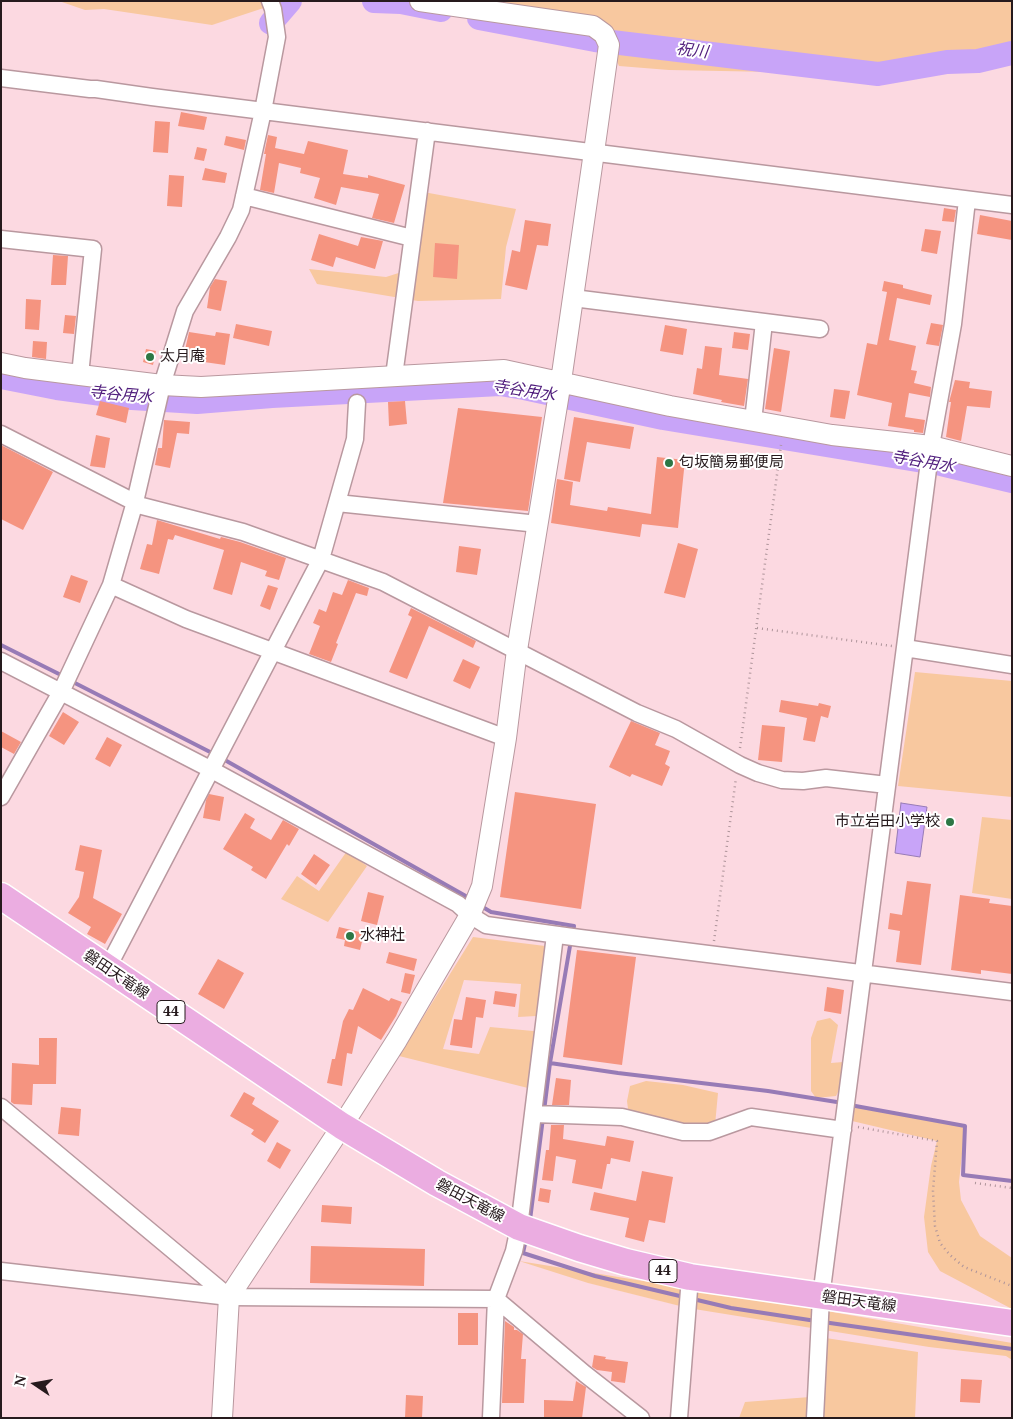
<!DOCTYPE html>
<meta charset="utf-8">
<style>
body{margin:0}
#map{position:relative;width:1013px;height:1419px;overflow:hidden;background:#fcd9e1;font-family:"Noto Serif",serif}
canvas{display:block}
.frame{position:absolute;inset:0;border:2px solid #261a1d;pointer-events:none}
.north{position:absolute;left:10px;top:1359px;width:50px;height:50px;-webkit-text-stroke:4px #fff;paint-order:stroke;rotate:282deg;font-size:14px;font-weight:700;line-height:20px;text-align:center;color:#261a1d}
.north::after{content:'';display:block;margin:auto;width:18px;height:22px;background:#261a1d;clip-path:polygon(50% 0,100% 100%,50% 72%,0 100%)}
</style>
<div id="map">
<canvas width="1013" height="1419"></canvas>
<div class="frame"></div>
<div class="north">N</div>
</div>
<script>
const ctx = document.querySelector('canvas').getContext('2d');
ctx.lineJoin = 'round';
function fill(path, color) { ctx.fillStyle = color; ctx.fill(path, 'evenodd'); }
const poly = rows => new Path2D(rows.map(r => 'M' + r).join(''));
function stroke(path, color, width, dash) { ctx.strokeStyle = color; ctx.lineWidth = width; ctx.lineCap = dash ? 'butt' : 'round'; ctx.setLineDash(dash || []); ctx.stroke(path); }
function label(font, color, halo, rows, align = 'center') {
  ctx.font = font + ' "Noto Serif","Noto Sans JP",serif'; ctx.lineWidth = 4; ctx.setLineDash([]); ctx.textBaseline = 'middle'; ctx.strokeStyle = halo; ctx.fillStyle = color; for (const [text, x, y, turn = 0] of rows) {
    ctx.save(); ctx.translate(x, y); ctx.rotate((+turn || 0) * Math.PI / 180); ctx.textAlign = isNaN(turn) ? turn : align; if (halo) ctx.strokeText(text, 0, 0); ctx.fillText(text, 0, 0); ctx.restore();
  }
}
fill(poly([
 [59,1,285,1,212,25,104,9,85,10],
 [385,1,1012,1,1012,51,878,74,669,70,619,66,601,27],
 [418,191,516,209,506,247,501,299,418,301,317,284,309,269,386,277,408,270],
 [1,365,68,383,67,400,1,386],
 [915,672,1012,681,1012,797,898,786],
 [982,817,1012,820,1012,899,972,893],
 [347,851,367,866,328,922,281,899,297,876,319,891],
 [473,937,545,946,536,1016,518,1017,521,984,464,980,443,1049,479,1054,490,1027,544,1032,528,1088,399,1056],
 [830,1018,838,1025,831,1063,843,1062,841,1086,836,1096,816,1098,811,1091,811,1038,817,1021],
 [646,1081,683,1085,718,1093,715,1125,699,1132,639,1117,628,1109,627,1101,630,1086],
 [854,1105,965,1126,959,1182,961,1200,980,1236,1012,1258,1012,1309,940,1271,928,1252,924,1217,931,1166,937,1141,852,1121],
 [519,1261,786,1304,1012,1343,1012,1360,1006,1356,929,1347,688,1308,588,1283],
 [819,1337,918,1352,915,1418,815,1418],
 [810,1397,810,1418,739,1418,745,1402]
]), '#f8c89f');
const water = poly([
 [901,803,927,807,920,857,895,853,901,803]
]);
fill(water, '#c8a4f8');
stroke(water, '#977bb6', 1);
stroke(poly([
 [1,645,63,676],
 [71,681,214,754],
 [223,759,471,899],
 [481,906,491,912,574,926,573,933],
 [550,1063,618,1073,768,1091,843,1103],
 [850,1105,965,1126,963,1175,1012,1181],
 [544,1111,550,1063,571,940],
 [530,1220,543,1118],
 [526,1239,523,1253,595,1276,684,1297],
 [693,1299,731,1308,816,1321],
 [823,1322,1012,1349]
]), '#977bb6', 4);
stroke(poly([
 [374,1,401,2,441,10],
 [479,18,595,40,878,74,947,62,978,61,1012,53],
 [271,23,290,1],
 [1,377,57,388,132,398,197,402,272,396,500,384,524,388,663,418,941,464,1012,481]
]), '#c8a4f8', 24);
fill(poly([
 [181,112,207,117,204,130,178,126],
 [155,121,170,122,168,153,153,152],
 [268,135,277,137,275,148,304,154,308,141,348,150,343,174,368,178,368,175,405,185,394,223,372,218,379,194,341,187,336,205,314,198,320,178,300,173,301,168,279,163,274,193,260,190,266,154,264,154],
 [226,136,246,140,244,150,224,145],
 [197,147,207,149,204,161,194,159],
 [205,168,227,173,225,183,202,180],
 [169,175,184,176,182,207,167,206],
 [944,208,956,210,954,222,942,221],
 [980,215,1012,221,1012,240,977,234],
 [525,220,551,224,548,246,537,245,527,290,505,285,512,250,520,252],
 [925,229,941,231,937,254,921,251],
 [319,234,358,246,361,237,383,241,375,269,336,257,333,267,311,260],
 [435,243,459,245,457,279,433,277],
 [53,255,68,256,66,285,51,285],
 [215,279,227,281,221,311,207,308,210,287],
 [884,281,903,285,903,288,932,295,930,305,897,298,889,340,916,346,911,370,917,371,914,383,931,387,930,397,909,393,905,417,925,420,923,433,914,432,914,430,888,426,892,403,857,395,867,343,877,345,887,292,882,291],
 [26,299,41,300,39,330,25,329],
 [65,315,76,316,74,334,63,333],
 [931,323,943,325,939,346,926,344],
 [236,324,272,331,269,346,233,338],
 [665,325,687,329,683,355,660,351],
 [189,332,215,336,216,332,230,334,225,365,183,359],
 [734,332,750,334,748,350,732,348],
 [33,341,47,342,46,359,32,357],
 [705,346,722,348,719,375,748,379,744,406,721,402,722,400,693,394,697,368,702,369],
 [774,348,790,351,781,412,765,409],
 [146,349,156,351,153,365,143,362],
 [955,380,970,382,969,388,992,391,990,408,967,406,961,441,946,437,951,402,949,402],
 [834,389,850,391,845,419,830,417],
 [100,401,129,408,126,423,96,415],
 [405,401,407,424,389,426,388,402],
 [458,408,542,417,528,511,443,503],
 [574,417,634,427,630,449,587,442,580,482,564,479],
 [164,420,190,422,189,434,177,433,170,468,155,465,158,448,162,448],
 [96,435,110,438,105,468,90,466],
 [1,445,53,472,23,530,1,519],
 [657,457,685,460,678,528,642,524,640,537,551,523,557,479,573,482,570,505,607,511,608,507,651,514],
 [157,520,220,539,221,537,240,542,286,558,279,580,265,576,267,571,241,562,232,595,213,589,224,550,175,535,173,540,168,539,159,574,140,569,147,544,152,545],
 [678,543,698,549,685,598,664,593],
 [459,546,481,549,477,575,456,572],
 [71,575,88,581,80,603,63,597],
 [348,580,369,588,367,596,356,593,336,643,338,644,331,662,309,654,320,626,313,623,319,609,326,612,333,592,342,595],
 [268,585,278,588,270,610,260,606],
 [411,608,476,641,473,648,429,626,407,679,389,672,412,617,408,615],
 [463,659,480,667,470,689,453,681],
 [781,700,818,706,819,703,831,706,828,718,821,716,815,742,803,740,807,718,779,712],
 [63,712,79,722,64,745,49,736],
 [631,721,660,733,655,745,670,751,665,764,670,767,662,786,632,774,630,777,609,767],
 [762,725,785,727,782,762,758,760],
 [1,731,21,742,14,754,1,747],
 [107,737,122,745,110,767,95,759],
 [515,792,596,804,581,909,500,897],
 [209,794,224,797,220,821,203,818,206,800],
 [245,813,255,819,250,828,271,840,283,820,299,829,289,846,287,844,266,879,251,870,253,867,223,849],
 [80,845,102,850,93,898,122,914,105,944,87,934,91,927,68,913,79,897,84,872,75,870],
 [314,854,330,865,316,885,301,874],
 [907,881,931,884,921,965,896,962,900,931,888,929,890,913,902,915],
 [368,892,384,896,377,925,361,921],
 [960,895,990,899,989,903,1012,906,1012,974,981,970,981,974,951,970],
 [339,927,364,933,360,950,344,946,345,940,336,938],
 [577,950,636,957,622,1065,563,1057],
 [389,952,417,959,414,971,386,963],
 [218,959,244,973,224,1009,198,994],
 [405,973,415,975,410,994,401,992],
 [827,987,844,990,841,1014,824,1011],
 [363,988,389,1001,391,998,402,1002,396,1016,381,1040,358,1026,352,1054,347,1053,342,1086,327,1083,332,1059,335,1059,343,1021,349,1009,353,1010],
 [495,991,517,994,515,1007,493,1004],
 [466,997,486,1000,483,1018,476,1017,472,1048,450,1045,454,1019,462,1020],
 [39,1038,57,1038,56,1084,33,1084,32,1105,14,1104,11,1102,12,1063,39,1065],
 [556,1078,571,1080,569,1105,552,1105],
 [244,1092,255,1098,252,1104,279,1121,265,1143,251,1134,254,1130,230,1116],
 [61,1107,81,1109,79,1136,58,1134],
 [551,1125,564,1125,563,1139,605,1146,607,1136,634,1141,630,1162,611,1158,610,1164,607,1164,602,1189,572,1183,576,1160,556,1156,553,1181,542,1180,546,1150,549,1150],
 [277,1142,291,1150,280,1169,267,1161],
 [642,1171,673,1177,665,1223,649,1220,644,1242,625,1237,629,1218,590,1210,594,1192,636,1201],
 [540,1188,551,1190,549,1203,538,1201],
 [322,1205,352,1207,351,1224,321,1222],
 [311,1246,425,1249,424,1286,310,1283],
 [458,1313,478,1313,478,1345,458,1345],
 [505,1321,514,1327,514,1330,517,1330,523,1334,521,1359,526,1359,524,1403,502,1403],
 [594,1355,606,1357,605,1359,628,1362,625,1383,611,1381,612,1372,597,1370,592,1367],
 [961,1379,982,1380,980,1403,960,1402],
 [576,1381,586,1387,582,1418,544,1418,544,1400,573,1401],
 [406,1395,423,1396,422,1418,405,1418]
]), '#f59480');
const minor = poly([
 [1,78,90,89,96,89,152,97,1012,205],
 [244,196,412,238],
 [1,239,93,249,80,375],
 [573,298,820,329],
 [394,376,427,131],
 [753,421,764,322],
 [1,434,142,506,243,532,383,582,637,713,676,729,740,765,758,773,782,780,803,781,826,778,887,785],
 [337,503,538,524],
 [111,585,186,619,506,738],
 [905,648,1012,665],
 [1,661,210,769,458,904,470,915,486,925,580,938,1012,992],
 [1,797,61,692,111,585,135,502,162,385,185,311,228,237,241,210,263,111,277,37,273,9,270,1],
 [107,969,321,559,355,439,357,403],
 [1,1107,229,1297],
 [534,1114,622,1117,683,1132,709,1132,751,1117,843,1130],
 [1,1271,229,1297,496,1299,585,1374,641,1418],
 [491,1418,496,1299,514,1251,519,1227,555,935],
 [679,1418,690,1277],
 [815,1418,821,1297,931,446,953,324,967,200]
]);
const tertiary = poly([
 [1,363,25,368,80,375,162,385,201,387,504,370,670,406,832,435,931,446,1012,466],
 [222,1418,229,1297,342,1126,397,1040,470,915,482,886,506,738,517,650,561,381,594,152,609,45,604,34,593,26,420,1]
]);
const primary = poly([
 [1,896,342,1126,437,1183,519,1227,579,1248,626,1262,690,1277,1012,1323]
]);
stroke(minor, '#b9989f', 19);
stroke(tertiary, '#b9989f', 22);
stroke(primary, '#fff', 29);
stroke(poly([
 [757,628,892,646],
 [740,748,781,445],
 [714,941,736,778],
 [858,1127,937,1141,933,1191,935,1226,940,1243,950,1255,964,1267,1012,1286],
 [975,1183,1012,1188]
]), '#ae949a', 2.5, [1, 4]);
stroke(minor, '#fff', 16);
stroke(tertiary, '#fff', 20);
stroke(primary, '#ebade1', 26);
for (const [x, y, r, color] of [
 [150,357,5,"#2d7745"],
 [669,463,5,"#2d7745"],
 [950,822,5,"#2d7745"],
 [350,936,5,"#2d7745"]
]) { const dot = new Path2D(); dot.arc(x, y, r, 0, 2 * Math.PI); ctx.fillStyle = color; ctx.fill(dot); stroke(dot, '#fff', 2); }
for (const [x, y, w] of [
 [171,1012,28],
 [663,1271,28]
]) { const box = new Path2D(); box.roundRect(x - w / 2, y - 11.5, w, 23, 4); ctx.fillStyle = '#fff'; ctx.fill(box); stroke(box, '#261a1d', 1); }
label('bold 14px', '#261a1d', null, [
 ["44",171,1012],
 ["44",663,1271]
]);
label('15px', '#261a1d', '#fff', [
 ["太月庵",160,357],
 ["匂坂簡易郵便局",679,463],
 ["市立岩田小学校",940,822,"right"],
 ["水神社",360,936]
], 'left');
label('15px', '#261a1d', '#fff', [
 ["磐田天竜線",116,975,34],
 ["磐田天竜線",470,1201,28],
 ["磐田天竜線",859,1302,8]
]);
label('italic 16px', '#4f1c7c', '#fff', [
 ["祝川",692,51,7],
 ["寺谷用水",524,391,9],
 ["寺谷用水",121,395,5],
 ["寺谷用水",923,462,10]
]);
</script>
